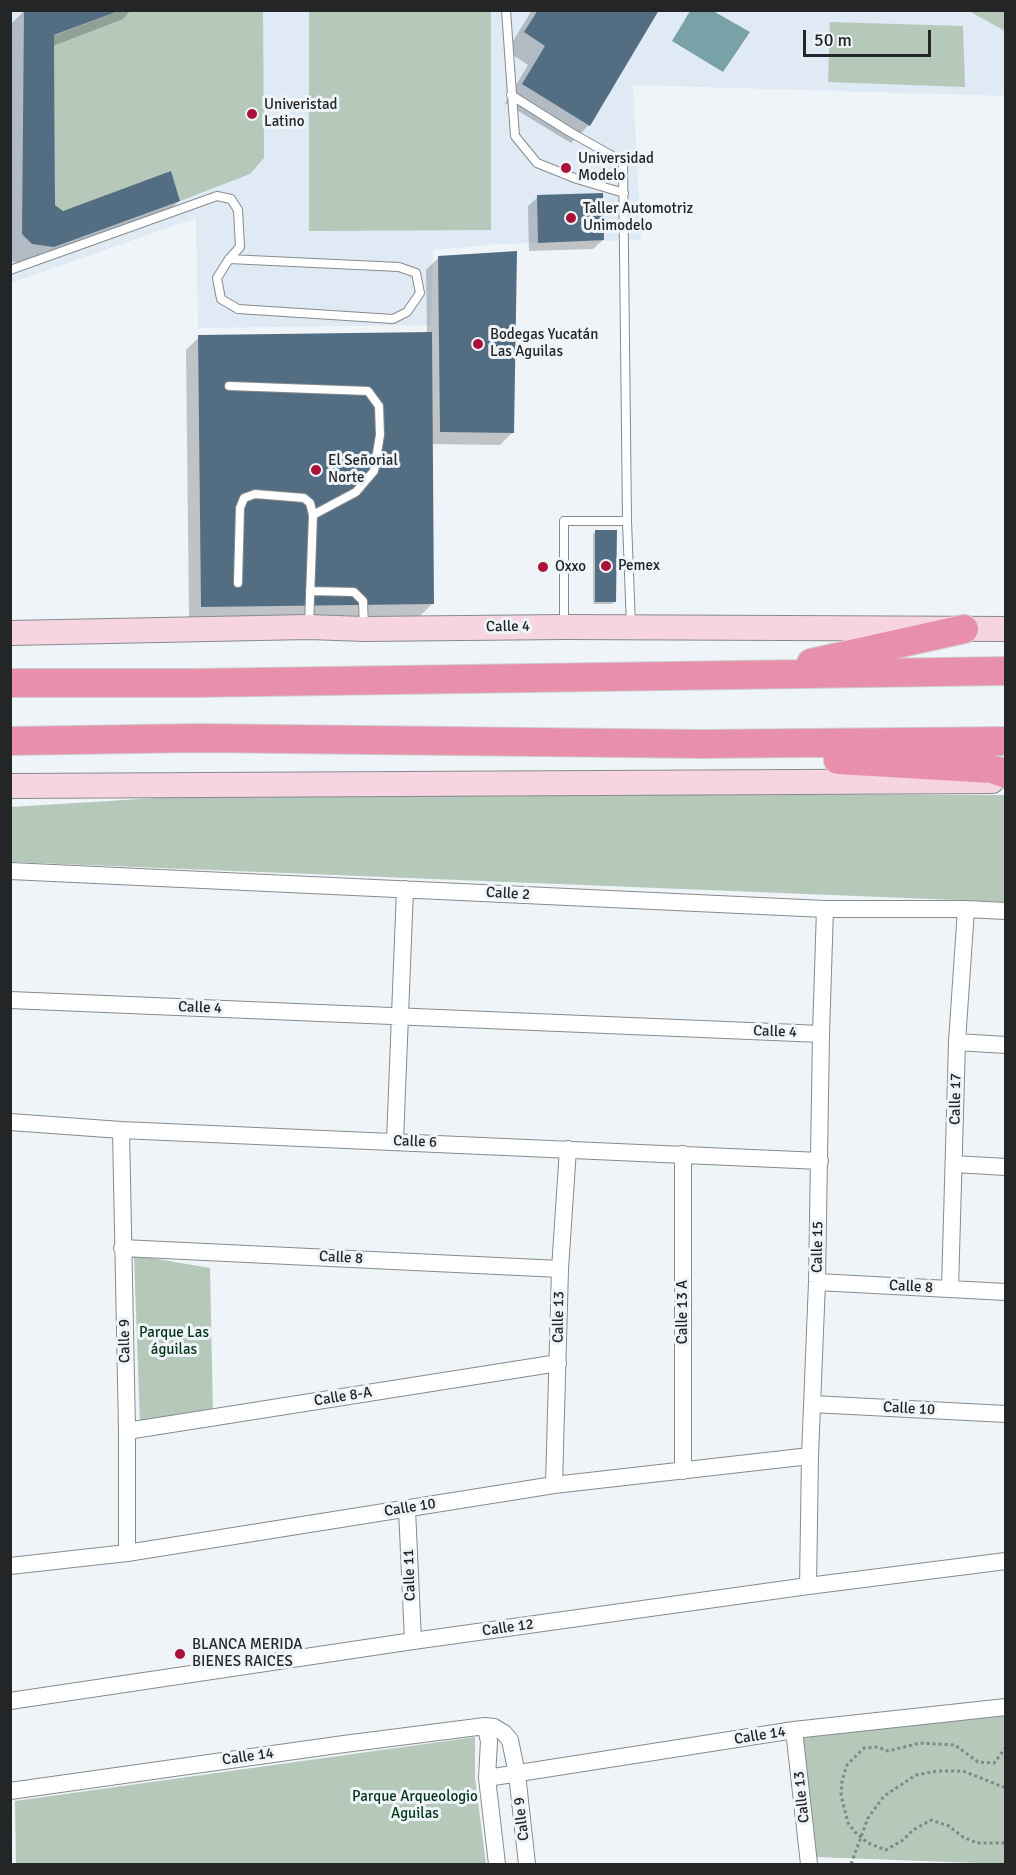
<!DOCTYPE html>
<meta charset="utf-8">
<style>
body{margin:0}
#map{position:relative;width:1016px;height:1875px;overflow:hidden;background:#eff4f8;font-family:Signika,sans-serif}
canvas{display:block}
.frame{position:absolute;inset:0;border:12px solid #232526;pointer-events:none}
.scale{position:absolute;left:803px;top:30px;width:128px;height:27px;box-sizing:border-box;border:3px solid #232526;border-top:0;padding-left:8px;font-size:18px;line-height:21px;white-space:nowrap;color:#232526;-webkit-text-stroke:4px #eff4f8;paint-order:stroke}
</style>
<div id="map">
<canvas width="1016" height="1875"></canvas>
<div class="frame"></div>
<div class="scale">50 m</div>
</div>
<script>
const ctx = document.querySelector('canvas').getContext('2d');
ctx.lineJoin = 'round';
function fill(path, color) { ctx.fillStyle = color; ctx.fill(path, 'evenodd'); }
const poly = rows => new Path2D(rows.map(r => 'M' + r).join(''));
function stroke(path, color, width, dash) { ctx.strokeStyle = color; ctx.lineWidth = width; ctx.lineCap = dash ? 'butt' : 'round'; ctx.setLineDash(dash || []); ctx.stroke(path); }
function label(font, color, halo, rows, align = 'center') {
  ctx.font = font + ' Signika,sans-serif'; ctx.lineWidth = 6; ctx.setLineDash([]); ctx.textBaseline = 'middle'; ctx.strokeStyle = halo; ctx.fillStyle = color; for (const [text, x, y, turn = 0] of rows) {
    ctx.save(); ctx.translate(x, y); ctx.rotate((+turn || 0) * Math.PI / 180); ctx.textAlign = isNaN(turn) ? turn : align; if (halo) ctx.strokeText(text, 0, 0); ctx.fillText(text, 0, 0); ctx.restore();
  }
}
fill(poly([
 [10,11,1005,11,1005,96,633,85,641,240,498,244,433,250,431,325,198,328,196,218,11,283]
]), '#dfeaf4');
fill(poly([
 [118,11,263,11,264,158,250,174,180,201,171,172,63,211,55,205,54,36],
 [309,11,491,11,491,230,309,231],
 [969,11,1005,11,1005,31],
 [830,22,963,26,965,87,828,82],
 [254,792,1005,795,1005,902,11,862,11,807],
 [134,1255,210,1268,213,1415,140,1425],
 [1005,1715,1005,1864,815,1857,801,1738],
 [475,1737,475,1778,486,1864,16,1864,15,1801]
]), '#b5c8ba');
fill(poly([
 [690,11,713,11,750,32,723,72,672,41]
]), '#78a2a8');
fill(poly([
 [25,10,131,10,123,19,53,46,53,206,63,212,179,201,160,219,34,265,13,262,10,260,10,25],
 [532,10,657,10,589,125,571,143,505,103,528,65,507,51],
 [538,197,603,240,593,249,529,251,528,206],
 [439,257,513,432,500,445,431,444,433,603,420,616,189,619,186,350,199,337,427,333,426,270],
 [596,531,614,602,612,604,593,604,593,534]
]), '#0003');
fill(poly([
 [24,10,118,11,54,35,55,205,63,211,171,171,180,201,54,247,32,244,22,234],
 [538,10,659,10,590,126,522,84,545,46,524,32],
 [603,193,604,240,538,243,537,195],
 [517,251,514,433,440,432,438,256],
 [432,332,434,604,201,607,198,335],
 [595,530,617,530,616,602,595,602]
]), '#536e83');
const service = poly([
 [506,10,515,136,537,163,577,179,624,193],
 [511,95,570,132,623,162,627,521,631,626],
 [10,270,217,196,231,199,238,210,240,247,229,259,217,278,221,299,238,309,393,319,407,312,420,293,416,273,399,267,229,259],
 [229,386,368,391,379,406,380,435,374,471,356,492,313,515,309,626],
 [238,583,240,508,244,498,255,494,304,498,310,503,313,515],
 [310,591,354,592,363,601,364,627],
 [564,626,564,521,627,521]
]);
const minor = poly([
 [10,871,825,909,966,909,1006,911],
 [10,1000,821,1034],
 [957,1042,1006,1045],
 [10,1122,121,1130,820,1161],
 [121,1130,127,1431,127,1553],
 [395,1141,405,889],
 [954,1164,1006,1167],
 [122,1248,560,1269],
 [817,1282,1006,1292],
 [950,1289,957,1042,966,909],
 [812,1404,1006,1414],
 [127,1431,558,1363],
 [683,1471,683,1154],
 [554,1485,560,1269,568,1149],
 [407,1509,413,1641],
 [10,1566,127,1553,554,1485,810,1456],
 [808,1586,810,1456,817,1282,821,1034,825,909],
 [10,1701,413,1641,808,1586,1006,1561],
 [485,1726,489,1741,487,1778,497,1864],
 [794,1730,809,1864],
 [487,1778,794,1730,1006,1707],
 [10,1791,344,1744,485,1726,494,1727,504,1733,510,1740,517,1774,527,1864]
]);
const secondary = poly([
 [10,633,309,627,364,629,564,627,1006,629],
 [10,786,992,781]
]);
const trunk = poly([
 [811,663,964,629],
 [10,683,193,683,1006,671],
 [10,741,199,738,701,744,1006,741],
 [838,760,992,769,1006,774]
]);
stroke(service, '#868b8e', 10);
stroke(minor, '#868b8e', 18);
stroke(secondary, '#868b8e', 26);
stroke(trunk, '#cfcfcf', 30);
stroke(poly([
 [1006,1747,994,1763,978,1762,955,1745,920,1743,888,1751,878,1747,864,1748,847,1765,842,1781,841,1795,848,1823,855,1832,868,1843,886,1850,903,1840,913,1830,931,1820,949,1826,963,1837,977,1843,1006,1843],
 [851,1864,868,1818,884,1796,916,1775,937,1771,963,1771,1006,1788]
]), '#84878a', 3, [3, 3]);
stroke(service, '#fff', 8);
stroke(minor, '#fff', 16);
stroke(secondary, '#f6d5e0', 24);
stroke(trunk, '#e890ab', 28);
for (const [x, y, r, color] of [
 [252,114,6,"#a91236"],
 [566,168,6,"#a91236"],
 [571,218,6,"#a91236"],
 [478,344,6,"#a91236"],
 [316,470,6,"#a91236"],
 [606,566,6,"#a91236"],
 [543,567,6,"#a91236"],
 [180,1654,6,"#a91236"]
]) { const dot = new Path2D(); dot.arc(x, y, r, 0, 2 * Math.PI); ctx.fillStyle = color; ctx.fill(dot); stroke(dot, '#eff4f8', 2); }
label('15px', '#232526', '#eff4f8', [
 ["Univeristad",264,105],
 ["Latino",264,122],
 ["Universidad",578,159],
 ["Modelo",578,176],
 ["Taller Automotriz",583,209],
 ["Unimodelo",583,226],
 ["Bodegas Yucatán",490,335],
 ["Las Aguilas",490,352],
 ["El Señorial",328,461],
 ["Norte",328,478],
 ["Pemex",618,566],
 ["Oxxo",555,567],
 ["BLANCA MERIDA",192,1645],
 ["BIENES RAICES",192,1662]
], 'left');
label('15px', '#232526', '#eff4f8', [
 ["Calle 4",508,627,-1],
 ["Calle 2",508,894,3],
 ["Calle 4",200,1008,2],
 ["Calle 4",775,1032,2],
 ["Calle 17",956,1099,-89],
 ["Calle 6",415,1142,2],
 ["Calle 15",818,1247,-89],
 ["Calle 8",341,1258,3],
 ["Calle 8",911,1287,3],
 ["Calle 13 A",683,1312,-90],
 ["Calle 13",559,1317,-89],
 ["Calle 9",125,1341,-91],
 ["Calle 8-A",343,1397,-9],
 ["Calle 10",909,1409,3],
 ["Calle 10",410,1508,-9],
 ["Calle 11",410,1575,-92],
 ["Calle 12",508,1628,-8],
 ["Calle 14",760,1736,-9],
 ["Calle 14",248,1757,-8],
 ["Calle 13",802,1797,-96],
 ["Calle 9",522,1819,-97]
]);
label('15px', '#003517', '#eff4f8', [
 ["Parque Las",174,1333],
 ["águilas",174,1350],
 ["Parque Arqueologio",415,1797],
 ["Aguilas",415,1814]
]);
</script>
